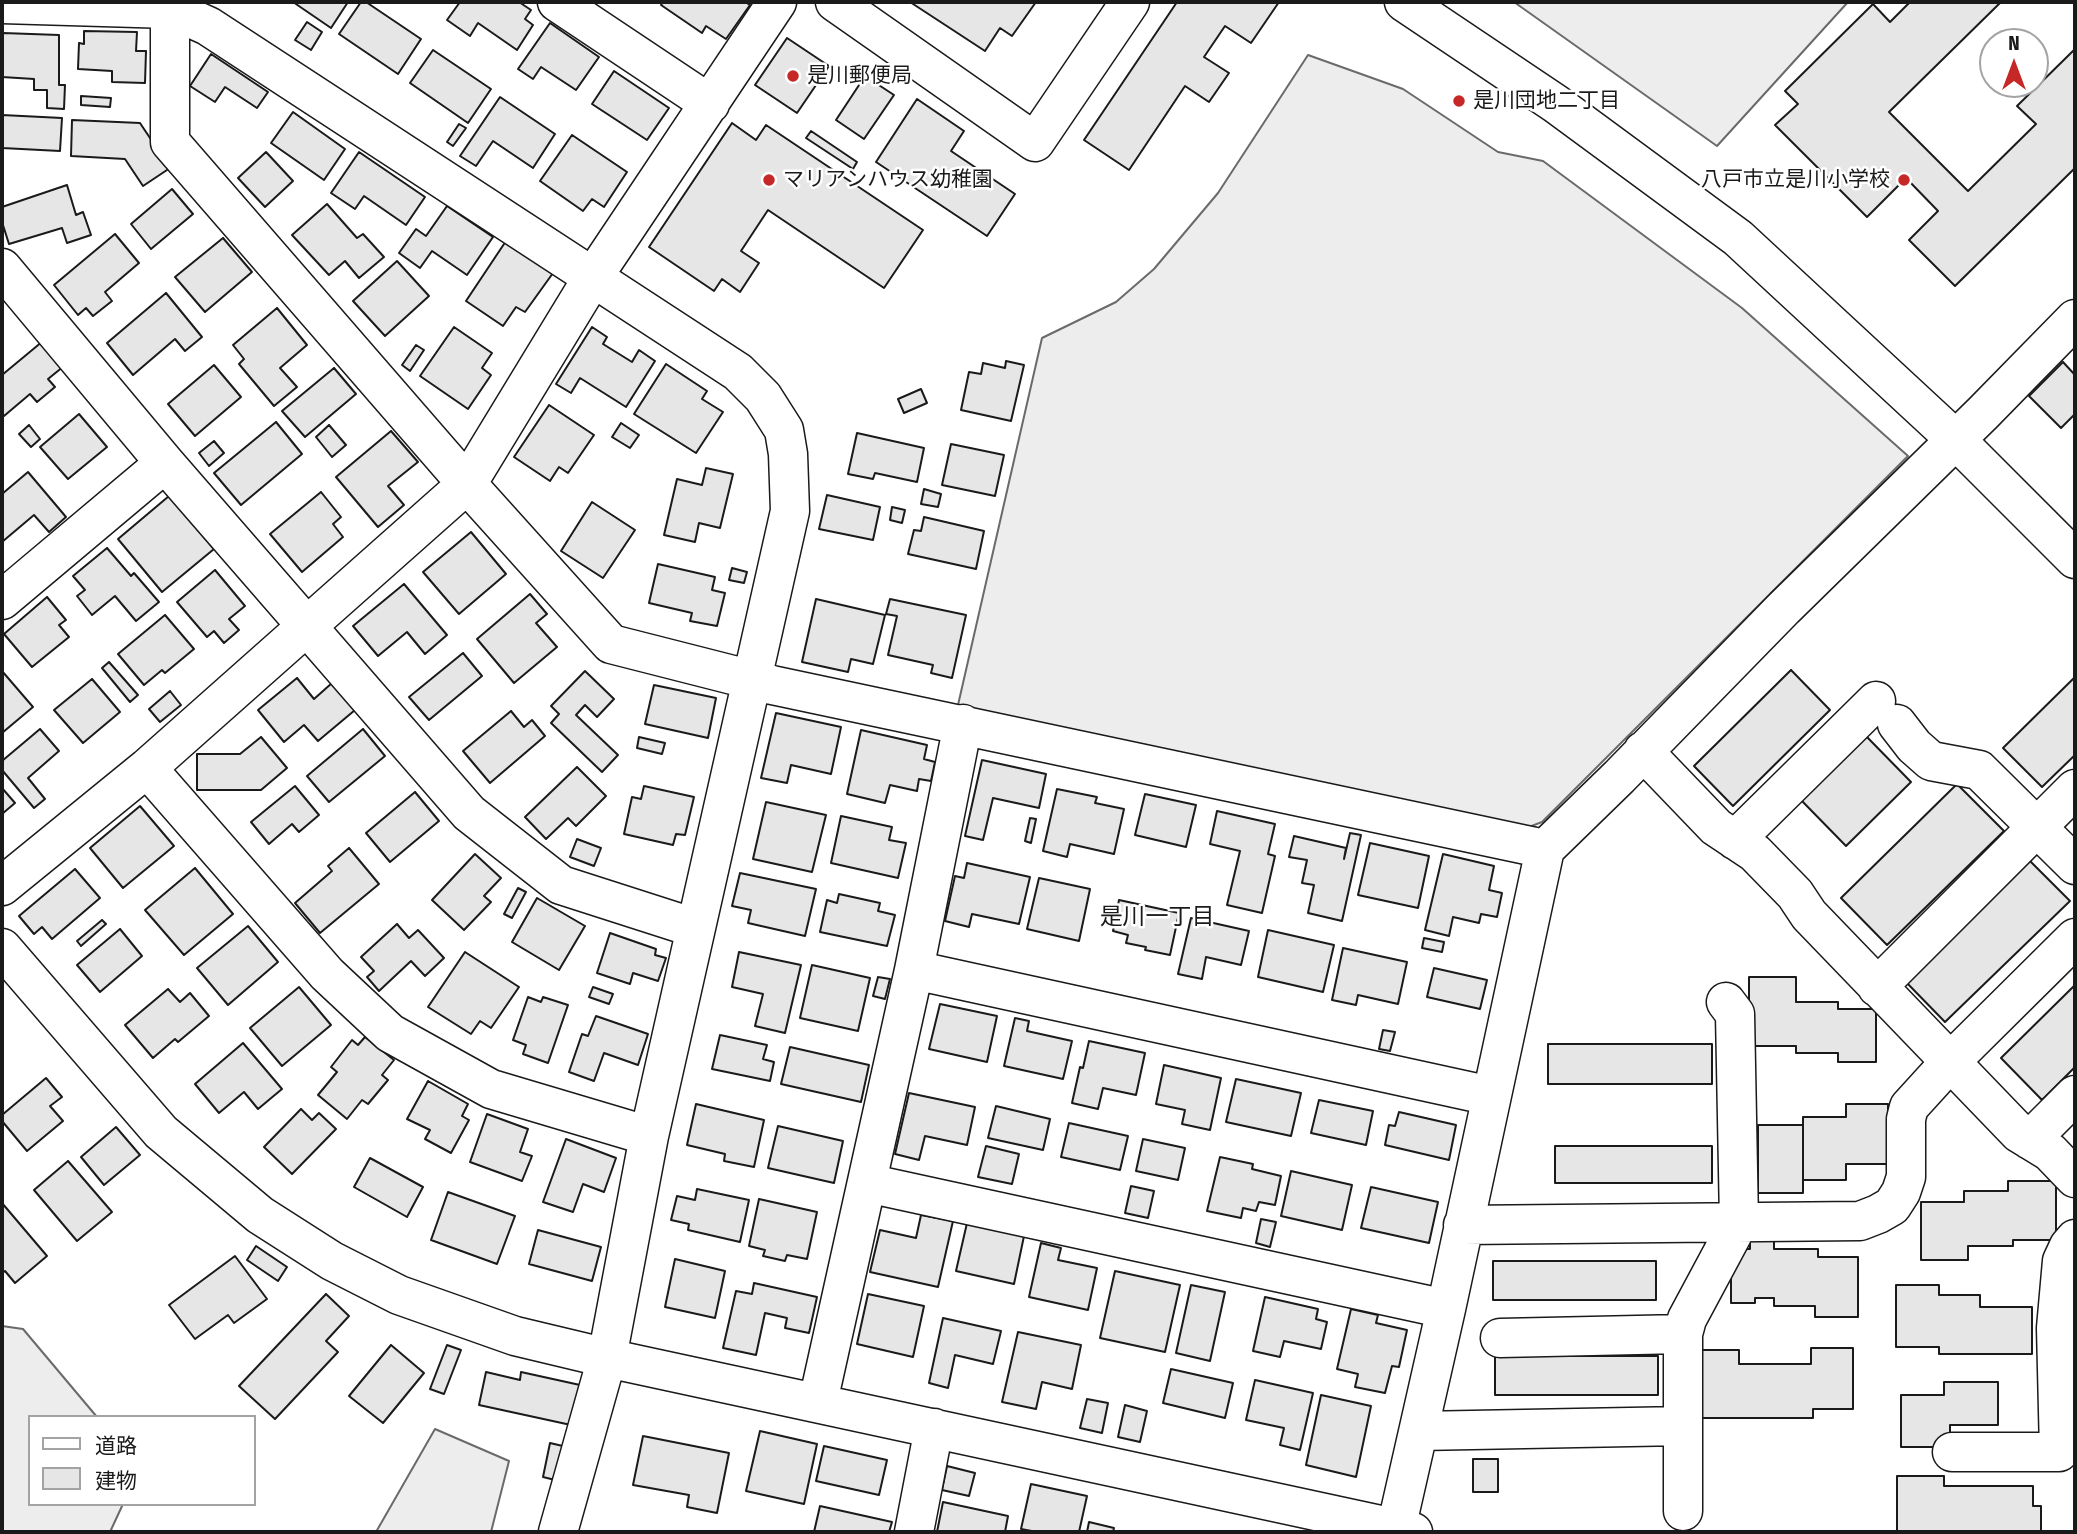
<!DOCTYPE html>
<meta charset="utf-8">
<style>
body{margin:0}
#map{position:relative;width:2077px;height:1534px;overflow:hidden;background:#fff;font-family:"Fira Sans Condensed","Noto Sans JP",sans-serif}
canvas{display:block}
.frame{position:absolute;inset:0;border:4px solid #1a1a1a;pointer-events:none}
.legend{position:absolute;left:28px;top:1415px;width:228px;height:91px;box-sizing:border-box;background:#fff;border:2px solid #a3a3a3;margin:0;padding:9px 12px;list-style:none;font-size:21px;color:#1a1a1a}
.legend li{display:flex;align-items:center;gap:14px;height:35px}
.legend b{width:35px;border:2px solid #a3a3a3}
.north{position:absolute;left:1979px;top:28px;width:70px;height:70px;box-sizing:border-box;background:#fff;border:2px solid #a3a3a3;border-radius:50%;rotate:0deg;font-size:19px;font-weight:700;line-height:28px;text-align:center;color:#1a1a1a}
.north::after{content:'';display:block;margin:auto;width:24px;height:32px;background:#c62828;clip-path:polygon(50% 0,100% 100%,50% 72%,0 100%)}
</style>
<div id="map">
<canvas width="2077" height="1534"></canvas>
<div class="frame"></div>
<ul class="legend">
<li><b style="height:9px;background:#fff"></b>道路</li>
<li><b style="height:19px;background:#e6e6e6"></b>建物</li>
</ul>
<div class="north">N</div>
</div>
<script>
const ctx = document.querySelector('canvas').getContext('2d');
ctx.lineJoin = 'round';
function fill(path, color) { ctx.fillStyle = color; ctx.fill(path, 'evenodd'); }
const poly = rows => new Path2D(rows.map(r => 'M' + r).join(''));
function stroke(path, color, width, dash) { ctx.strokeStyle = color; ctx.lineWidth = width; ctx.lineCap = dash ? 'butt' : 'round'; ctx.setLineDash(dash || []); ctx.stroke(path); }
function label(font, color, halo, rows, align = 'center') {
  ctx.font = font + ' "Fira Sans Condensed","Noto Sans JP",sans-serif'; ctx.lineWidth = 5; ctx.setLineDash([]); ctx.textBaseline = 'middle'; ctx.strokeStyle = halo; ctx.fillStyle = color; for (const [text, x, y, turn = 0] of rows) {
    ctx.save(); ctx.translate(x, y); ctx.rotate((+turn || 0) * Math.PI / 180); ctx.textAlign = isNaN(turn) ? turn : align; if (halo) ctx.strokeText(text, 0, 0); ctx.fillText(text, 0, 0); ctx.restore();
  }
}
const built = poly([
 [1514,2,1848,2,1717,146,1514,2],
 [1308,55,1403,89,1498,152,1543,161,1742,308,1908,456,1542,822,1521,830,958,705,1042,338,1116,302,1154,269,1218,193,1308,55],
 [2,1326,23,1329,97,1417,30,1417,30,1504,123,1504,110,1532,2,1532,2,1326],
 [435,1429,509,1461,491,1532,376,1532,435,1429]
]);
fill(built, '#ededed');
stroke(built, '#6a6a6a', 2);
const building = poly([
 [293,2,348,2,331,28,293,2],
 [361,2,366,2,421,39,398,74,339,34,361,2],
 [460,2,519,2,531,10,525,19,533,25,517,50,478,23,470,36,447,20,460,2],
 [663,2,745,2,750,5,726,39,706,26,702,33,661,5,663,2],
 [910,2,1036,2,1012,36,1000,28,985,51,910,2],
 [1177,2,1279,2,1251,43,1225,26,1204,57,1229,73,1209,102,1185,86,1129,170,1084,140,1177,2],
 [1910,2,2001,2,1889,112,1968,191,2036,124,2017,106,2075,49,2075,168,1955,286,1909,240,1938,211,1906,178,1867,217,1775,125,1798,104,1785,91,1873,4,1890,22,1910,2],
 [307,22,322,32,311,50,295,40,307,22],
 [550,23,599,57,576,90,541,67,533,79,518,69,550,23],
 [84,31,137,32,136,51,146,51,145,83,112,82,112,71,78,69,79,43,84,44,84,31],
 [3,33,59,35,59,85,65,85,64,109,47,108,47,90,34,90,34,79,2,77,3,33],
 [787,38,829,66,797,113,755,85,787,38],
 [433,50,491,89,468,123,410,83,433,50],
 [211,54,268,92,257,108,225,87,215,102,190,86,211,54],
 [614,71,669,108,647,140,592,104,614,71],
 [865,76,894,95,864,139,836,120,865,76],
 [81,96,111,98,110,107,81,105,81,96],
 [500,97,555,134,533,168,493,141,476,166,460,156,500,97],
 [917,99,964,131,951,151,1015,194,987,236,876,162,917,99],
 [293,112,345,149,324,180,271,143,293,112],
 [2,115,62,118,60,151,2,148,2,115],
 [72,120,140,123,170,168,143,186,125,159,71,156,72,120],
 [732,123,756,140,766,125,923,230,884,288,768,210,741,251,759,263,740,292,722,279,714,291,649,247,732,123],
 [459,124,466,128,453,146,447,142,459,124],
 [811,131,857,162,853,169,806,138,811,131],
 [572,135,627,172,604,207,592,199,583,211,540,181,572,135],
 [266,152,293,181,265,207,238,178,266,152],
 [359,152,425,197,406,225,364,196,355,209,331,193,359,152],
 [67,185,76,215,83,212,91,235,67,243,62,228,9,244,2,222,2,207,67,185],
 [172,189,193,214,151,249,131,224,172,189],
 [327,204,357,238,363,234,384,257,359,278,345,261,329,275,292,235,327,204],
 [447,206,493,237,467,275,432,251,420,268,399,253,416,229,426,236,447,206],
 [115,234,139,263,105,292,112,301,93,316,86,308,78,315,54,285,115,234],
 [223,238,252,272,205,312,175,277,223,238],
 [506,241,553,273,525,312,516,307,503,326,466,301,506,241],
 [397,261,429,296,385,336,353,301,397,261],
 [166,293,202,337,185,351,175,339,133,375,107,343,166,293],
 [277,308,307,345,280,368,297,387,274,406,239,364,244,359,233,345,277,308],
 [454,327,492,353,482,368,491,375,468,409,420,376,454,327],
 [592,327,607,337,603,344,632,362,639,350,655,361,626,407,580,378,571,393,556,384,592,327],
 [43,341,64,366,48,379,55,387,37,402,30,394,4,416,2,413,2,375,43,341],
 [416,345,424,350,410,371,402,365,416,345],
 [1006,361,1024,365,1011,421,961,410,969,372,981,374,983,363,1005,368,1006,361],
 [2063,362,2075,375,2075,414,2061,428,2029,396,2063,362],
 [666,364,707,391,702,399,723,412,696,453,634,414,666,364],
 [214,365,241,397,195,436,168,404,214,365],
 [334,368,356,394,305,437,282,411,334,368],
 [921,389,927,403,904,413,898,399,921,389],
 [549,405,594,435,568,473,559,467,550,481,514,457,549,405],
 [79,414,107,447,68,479,40,447,79,414],
 [276,422,302,454,241,505,214,473,276,422],
 [621,423,639,435,630,448,612,437,621,423],
 [29,425,40,439,31,447,19,434,29,425],
 [329,425,346,445,332,457,316,437,329,425],
 [391,431,418,462,388,486,404,505,378,527,336,477,391,431],
 [857,433,924,448,917,482,875,473,873,479,848,474,857,433],
 [214,441,224,453,209,466,199,453,214,441],
 [951,444,1004,455,995,496,942,485,951,444],
 [706,468,733,474,720,528,699,523,695,542,664,535,677,479,702,485,706,468],
 [28,472,66,517,49,532,34,515,2,542,2,494,28,472],
 [924,489,941,494,938,507,921,504,924,489],
 [321,492,341,517,333,524,343,537,302,572,270,534,321,492],
 [827,495,880,507,873,540,819,529,827,495],
 [169,496,214,549,162,592,118,539,169,496],
 [592,502,635,530,603,578,561,551,592,502],
 [892,507,905,510,902,523,890,520,892,507],
 [924,517,984,531,976,569,908,554,914,530,921,531,924,517],
 [471,532,506,574,459,614,423,572,471,532],
 [107,548,131,576,134,573,159,602,136,621,115,596,92,615,77,596,85,590,73,576,107,548],
 [658,564,715,577,712,590,725,593,717,626,690,621,692,613,649,603,658,564],
 [732,568,747,572,744,583,729,580,732,568],
 [215,570,245,606,229,619,239,630,224,643,214,631,207,637,177,602,215,570],
 [404,584,447,635,425,654,407,632,378,656,353,626,404,584],
 [530,594,547,614,536,623,557,647,514,683,477,639,530,594],
 [47,597,66,620,59,625,69,637,32,667,4,634,47,597],
 [816,599,885,615,873,664,851,659,848,672,802,662,816,599],
 [890,599,966,615,952,678,931,673,933,665,888,655,897,616,886,614,890,599],
 [165,615,194,649,165,673,162,670,144,685,118,654,165,615],
 [463,653,482,676,429,720,409,697,463,653],
 [109,662,138,695,130,702,102,668,109,662],
 [1791,670,1830,710,1733,806,1694,766,1791,670],
 [2,671,33,707,2,733,2,671],
 [585,671,614,699,597,717,585,705,576,715,618,755,602,772,551,723,559,714,551,706,585,671],
 [2075,677,2075,755,2042,787,2003,748,2075,677],
 [297,678,314,699,332,683,355,710,318,741,304,725,284,742,258,710,297,678],
 [92,679,120,712,83,743,54,710,92,679],
 [654,685,716,698,708,738,645,724,654,685],
 [170,691,181,705,160,722,149,709,170,691],
 [511,711,524,727,532,720,545,736,490,783,463,751,511,711],
 [776,713,841,727,831,774,791,765,787,783,761,778,776,713],
 [40,729,59,751,28,778,45,799,34,808,2,770,2,761,40,729],
 [363,729,385,756,329,802,307,776,363,729],
 [861,730,927,745,924,759,935,762,931,781,919,779,917,791,890,785,885,803,847,794,861,730],
 [1866,736,1911,782,1846,846,1801,800,1866,736],
 [261,737,287,768,261,790,197,790,197,754,240,754,261,737],
 [639,737,665,743,662,754,637,748,639,737],
 [982,760,1046,774,1039,808,993,798,983,840,965,836,982,760],
 [577,767,606,796,576,826,568,818,546,839,525,817,577,767],
 [1957,784,2004,831,1887,945,1841,898,1957,784],
 [295,786,319,815,299,832,292,824,269,844,251,822,295,786],
 [644,786,694,797,685,835,676,834,673,845,624,834,632,797,641,799,644,786],
 [2,788,15,803,2,814,2,788],
 [1057,789,1097,797,1095,803,1124,809,1114,854,1070,844,1067,857,1043,851,1057,789],
 [415,792,439,821,390,862,366,833,415,792],
 [1145,794,1196,805,1186,847,1135,835,1145,794],
 [766,802,826,815,812,872,753,859,766,802],
 [140,806,174,846,123,888,90,848,140,806],
 [1217,811,1275,824,1268,854,1275,856,1262,913,1227,905,1240,851,1210,844,1217,811],
 [841,816,892,827,889,840,906,843,898,878,831,863,841,816],
 [1030,818,1036,819,1031,843,1025,841,1030,818],
 [1350,833,1361,835,1342,921,1308,913,1314,885,1302,883,1307,860,1289,857,1294,836,1346,848,1344,859,1350,833],
 [577,839,601,848,594,866,570,857,577,839],
 [1370,843,1429,856,1418,908,1358,895,1370,843],
 [349,848,379,884,320,933,295,903,332,871,328,866,349,848],
 [475,854,501,878,484,896,491,902,464,930,432,900,475,854],
 [1443,854,1494,866,1489,890,1502,893,1497,917,1481,914,1479,923,1453,917,1449,936,1425,930,1443,854],
 [2029,860,2070,901,1945,1022,1905,981,2029,860],
 [967,863,1030,877,1019,924,972,914,969,927,945,921,955,876,964,878,967,863],
 [195,868,233,914,184,955,145,910,195,868],
 [75,869,100,898,52,939,42,927,34,934,19,916,75,869],
 [740,873,816,889,805,936,748,923,751,910,732,906,740,873],
 [1039,878,1090,889,1079,941,1027,929,1039,878],
 [518,888,526,892,512,918,504,914,518,888],
 [839,894,880,903,878,911,895,915,887,946,820,932,827,900,837,903,839,894],
 [537,898,585,926,559,970,512,942,537,898],
 [1119,900,1179,913,1170,955,1145,950,1146,947,1126,943,1128,935,1113,931,1119,900],
 [1191,918,1249,931,1241,965,1206,957,1202,979,1178,974,1191,918],
 [102,920,106,924,81,946,77,941,102,920],
 [397,924,409,938,418,930,444,958,425,976,411,961,379,991,367,977,374,971,361,957,397,924],
 [248,926,278,962,228,1005,197,968,248,926],
 [120,929,142,956,100,992,77,965,120,929],
 [1268,930,1334,945,1323,992,1258,977,1268,930],
 [610,933,656,949,655,955,666,958,658,981,633,973,630,984,597,973,610,933],
 [1424,938,1444,942,1442,952,1422,948,1424,938],
 [1343,948,1407,962,1398,1004,1358,995,1356,1005,1332,1000,1343,948],
 [465,952,519,987,491,1028,480,1021,471,1034,428,1007,465,952],
 [739,952,801,965,785,1033,755,1026,763,994,732,987,739,952],
 [812,965,870,978,858,1031,800,1018,812,965],
 [1434,968,1487,980,1480,1009,1427,997,1434,968],
 [878,977,890,979,885,999,873,996,878,977],
 [1749,977,1796,977,1796,1002,1838,1002,1838,1009,1876,1009,1876,1062,1838,1062,1838,1053,1796,1053,1796,1046,1749,1046,1749,977],
 [2075,985,2075,1067,2042,1100,2001,1058,2075,985],
 [299,987,331,1025,282,1066,250,1028,299,987],
 [593,987,613,994,609,1004,589,997,593,987],
 [168,989,180,1002,190,993,209,1016,178,1042,175,1039,153,1058,125,1025,168,989],
 [528,997,541,1002,543,997,568,1005,548,1063,523,1054,526,1045,513,1040,528,997],
 [940,1004,997,1016,987,1062,929,1049,940,1004],
 [596,1016,648,1034,638,1065,604,1053,594,1081,569,1072,582,1034,588,1036,596,1016],
 [1015,1018,1029,1021,1027,1031,1072,1041,1063,1079,1004,1066,1015,1018],
 [1383,1030,1395,1032,1390,1051,1379,1049,1383,1030],
 [720,1035,767,1045,763,1059,774,1062,770,1081,712,1069,720,1035],
 [365,1037,394,1060,382,1075,388,1080,368,1104,362,1100,347,1119,318,1095,337,1072,331,1067,352,1040,358,1045,365,1037],
 [1089,1041,1145,1053,1136,1095,1103,1088,1098,1109,1072,1103,1080,1067,1083,1068,1089,1041],
 [243,1043,282,1089,258,1109,244,1092,219,1113,195,1084,243,1043],
 [1548,1044,1712,1044,1712,1084,1548,1084,1548,1044],
 [790,1047,869,1065,861,1102,781,1084,790,1047],
 [1164,1065,1221,1078,1210,1130,1182,1124,1185,1110,1156,1104,1164,1065],
 [46,1078,62,1097,50,1106,63,1121,27,1151,2,1121,2,1115,46,1078],
 [1236,1079,1301,1093,1291,1136,1226,1122,1236,1079],
 [428,1081,468,1104,462,1116,469,1120,451,1153,425,1139,430,1130,407,1119,428,1081],
 [909,1093,975,1107,967,1145,925,1136,919,1160,895,1154,909,1093],
 [1319,1100,1373,1111,1366,1145,1311,1133,1319,1100],
 [696,1104,764,1120,754,1167,724,1161,725,1154,687,1145,696,1104],
 [1846,1104,1888,1104,1888,1164,1846,1164,1846,1180,1803,1180,1803,1117,1846,1117,1846,1104],
 [996,1106,1050,1119,1043,1150,988,1138,996,1106],
 [301,1109,312,1120,319,1113,336,1129,292,1174,264,1147,301,1109],
 [1399,1112,1456,1125,1449,1160,1385,1145,1389,1125,1395,1126,1399,1112],
 [487,1114,528,1129,520,1152,532,1156,522,1181,470,1162,487,1114],
 [1069,1123,1128,1136,1120,1170,1061,1157,1069,1123],
 [1758,1125,1803,1125,1803,1193,1758,1193,1758,1125],
 [778,1126,843,1141,834,1183,768,1168,778,1126],
 [116,1127,140,1155,104,1185,81,1157,116,1127],
 [566,1139,616,1158,604,1192,583,1184,573,1212,543,1202,566,1139],
 [1143,1139,1185,1148,1178,1180,1136,1171,1143,1139],
 [986,1146,1019,1154,1012,1184,978,1177,986,1146],
 [1555,1146,1712,1146,1712,1183,1555,1183,1555,1146],
 [1220,1157,1253,1164,1252,1169,1281,1176,1275,1205,1259,1202,1256,1211,1243,1208,1241,1218,1207,1211,1220,1157],
 [370,1158,423,1187,407,1217,354,1187,370,1158],
 [68,1161,112,1212,77,1241,34,1190,68,1161],
 [1291,1171,1352,1185,1342,1230,1281,1216,1291,1171],
 [2008,1181,2056,1181,2056,1240,2013,1240,2013,1246,1968,1246,1968,1260,1921,1260,1921,1202,1964,1202,1964,1191,2008,1191,2008,1181],
 [1131,1186,1154,1191,1148,1218,1125,1213,1131,1186],
 [1371,1187,1438,1202,1429,1243,1361,1228,1371,1187],
 [697,1189,749,1200,740,1242,688,1230,689,1224,671,1220,677,1196,695,1200,697,1189],
 [448,1192,515,1216,497,1264,431,1240,448,1192],
 [759,1199,817,1212,807,1259,787,1255,785,1261,763,1256,765,1250,749,1246,759,1199],
 [2,1203,47,1256,15,1283,5,1271,2,1273,2,1203],
 [921,1215,953,1221,938,1287,870,1272,880,1230,916,1238,921,1215],
 [1261,1219,1276,1222,1270,1247,1256,1243,1261,1219],
 [967,1223,1024,1236,1014,1284,956,1271,967,1223],
 [538,1230,601,1247,592,1281,529,1264,538,1230],
 [1750,1240,1774,1240,1774,1249,1818,1249,1818,1257,1858,1257,1858,1317,1815,1317,1815,1306,1774,1306,1774,1298,1755,1298,1755,1303,1731,1303,1731,1249,1750,1249,1750,1240],
 [1041,1243,1061,1248,1058,1260,1097,1268,1088,1310,1029,1297,1041,1243],
 [256,1246,287,1267,278,1281,247,1260,256,1246],
 [235,1256,267,1299,234,1323,228,1315,195,1339,169,1305,235,1256],
 [675,1259,725,1271,715,1318,665,1307,675,1259],
 [1493,1261,1656,1261,1656,1300,1493,1300,1493,1261],
 [1115,1271,1180,1285,1165,1352,1100,1338,1115,1271],
 [754,1283,817,1297,809,1333,785,1328,787,1318,765,1313,756,1355,723,1348,736,1291,752,1294,754,1283],
 [1191,1285,1225,1292,1210,1361,1176,1353,1191,1285],
 [1896,1285,1939,1285,1939,1295,1980,1295,1980,1307,2032,1307,2032,1354,1939,1354,1939,1347,1896,1347,1896,1285],
 [326,1294,349,1316,326,1341,338,1352,275,1419,239,1386,326,1294],
 [868,1294,924,1306,913,1357,857,1344,868,1294],
 [1265,1297,1318,1309,1316,1319,1327,1322,1321,1349,1284,1341,1280,1357,1253,1351,1265,1297],
 [1351,1309,1378,1315,1376,1323,1407,1330,1399,1367,1392,1366,1385,1393,1355,1387,1358,1374,1337,1369,1351,1309],
 [943,1318,1001,1331,993,1364,955,1355,948,1388,929,1383,943,1318],
 [1018,1332,1081,1345,1072,1389,1042,1382,1036,1409,1002,1402,1018,1332],
 [391,1345,424,1373,383,1423,349,1396,391,1345],
 [447,1345,461,1350,444,1394,430,1389,447,1345],
 [1811,1348,1853,1348,1853,1409,1813,1409,1813,1418,1701,1418,1701,1350,1739,1350,1739,1364,1811,1364,1811,1348],
 [1495,1356,1658,1356,1658,1395,1495,1395,1495,1356],
 [1171,1369,1233,1383,1225,1418,1163,1403,1171,1369],
 [486,1372,520,1380,521,1372,580,1385,571,1425,479,1405,486,1372],
 [1255,1380,1313,1393,1300,1450,1280,1445,1284,1428,1246,1420,1255,1380],
 [1944,1382,1998,1382,1998,1425,1950,1425,1950,1447,1901,1447,1901,1395,1944,1395,1944,1382],
 [1321,1395,1371,1406,1356,1477,1306,1465,1321,1395],
 [1087,1399,1108,1403,1102,1433,1080,1428,1087,1399],
 [1125,1405,1147,1411,1140,1442,1118,1437,1125,1405],
 [760,1431,817,1444,804,1504,746,1491,760,1431],
 [643,1436,729,1453,717,1513,687,1507,689,1495,633,1485,643,1436],
 [550,1443,567,1447,559,1481,543,1477,550,1443],
 [824,1446,887,1460,879,1495,816,1481,824,1446],
 [1473,1459,1498,1459,1498,1492,1473,1492,1473,1459],
 [947,1466,975,1473,969,1496,942,1490,947,1466],
 [1897,1476,1944,1476,1944,1486,2033,1486,2033,1506,2041,1506,2041,1532,1897,1532,1897,1476],
 [1031,1484,1087,1496,1079,1532,1037,1532,1021,1529,1031,1484],
 [943,1502,1008,1516,1005,1532,937,1532,943,1502],
 [820,1506,892,1522,889,1532,814,1532,820,1506],
 [1089,1522,1114,1528,1113,1532,1087,1532,1089,1522]
]);
fill(building, '#e6e6e6');
stroke(building, '#1a1a1a', 2);
const minor = poly([
 [170,2,170,142,467,484,611,644,772,685,1545,849],
 [557,2,710,104],
 [835,2,1035,142,1130,2],
 [1404,2,1556,104,1738,238,1956,440,2075,559],
 [2,4,170,9,208,26,738,372,763,397,784,430,788,454,790,511,649,1136,607,1358,558,1532],
 [2,268,165,463,469,813,561,885,695,928],
 [2,600,165,463],
 [1897,724,1914,746,1931,761,1979,770,2075,865],
 [1643,751,1716,827,1755,853,1795,894,1809,915,2019,1133,2050,1152,2075,1178],
 [147,768,327,974,390,1033,491,1089,649,1136],
 [1735,840,1876,701],
 [2,886,147,768,467,484,593,277,777,2],
 [2,948,161,1132,260,1215,332,1261,399,1295,515,1336,607,1358,1413,1532],
 [914,970,1491,1096],
 [1877,987,2075,789],
 [2030,1140,2075,1095],
 [867,1183,1446,1309],
 [1463,1225,1860,1221,1878,1214,1892,1206,1901,1192,1906,1177,1906,1119,1909,1107,1950,1062,2075,938],
 [1500,1338,1683,1334],
 [818,1402,914,970,963,724],
 [1419,1431,1683,1426],
 [1952,1452,2059,1452,2056,1328,2062,1261,2069,1246,2075,1239],
 [1683,1511,1683,1334,1687,1319,1739,1222,1735,1014,1726,1002],
 [1396,1529,1446,1309,1545,849,1619,777,1784,608,1983,413,2075,319],
 [914,1532,934,1428]
]);
stroke(minor, '#1a1a1a', 41);
stroke(minor, '#fff', 38);
for (const [x, y, r, color] of [
 [793,76,7,"#c62828"],
 [1459,101,7,"#c62828"],
 [769,180,7,"#c62828"],
 [1904,180,7,"#c62828"]
]) { const dot = new Path2D(); dot.arc(x, y, r, 0, 2 * Math.PI); ctx.fillStyle = color; ctx.fill(dot); stroke(dot, '#fff', 2.5); }
label('21px', '#1a1a1a', '#fff', [
 ["是川郵便局",807,76],
 ["是川団地二丁目",1473,101],
 ["マリアンハウス幼稚園",783,180],
 ["八戸市立是川小学校",1890,180,"right"]
], 'left');
label('23px', '#1a1a1a', '#fff', [
 ["是川一丁目",1157,918]
]);
</script>
